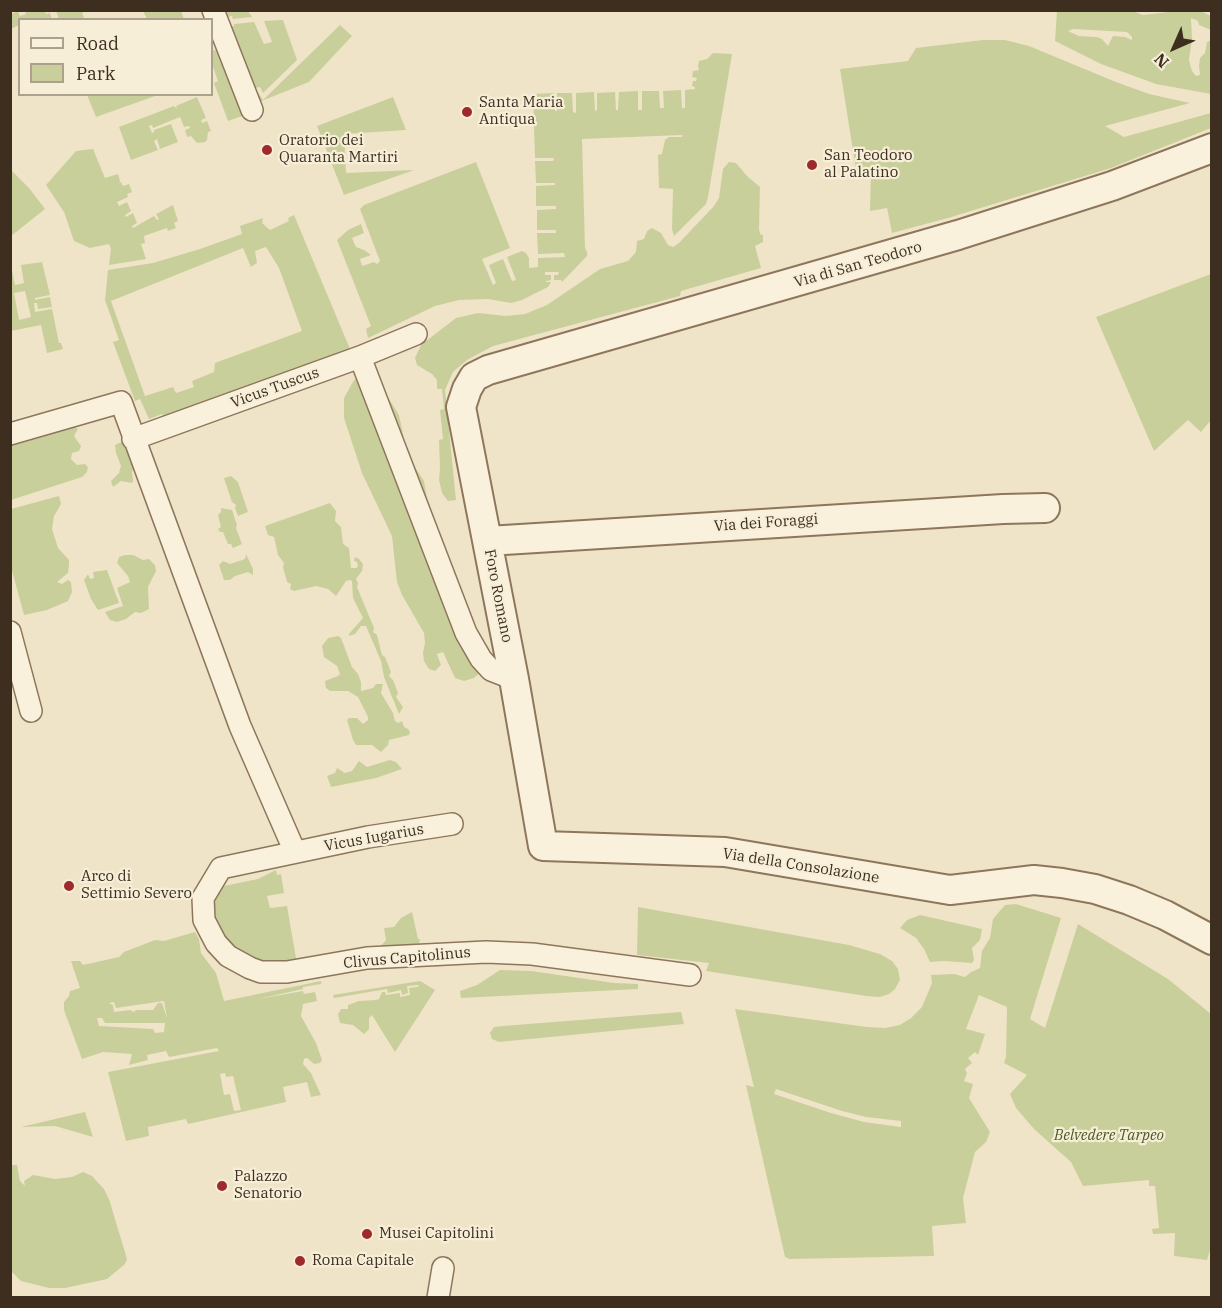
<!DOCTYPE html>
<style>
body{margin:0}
#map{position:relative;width:1222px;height:1308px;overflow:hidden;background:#f0e4c8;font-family:"IBM Plex Serif",serif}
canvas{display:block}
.frame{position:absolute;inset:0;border:12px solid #3d2e20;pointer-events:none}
.legend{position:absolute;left:18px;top:18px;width:195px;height:78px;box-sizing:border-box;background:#f7eed8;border:2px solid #ada18e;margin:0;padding:8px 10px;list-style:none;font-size:18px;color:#3d2e20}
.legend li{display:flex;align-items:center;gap:12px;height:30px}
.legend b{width:30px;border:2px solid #ada18e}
.north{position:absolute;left:1144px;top:18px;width:60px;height:60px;-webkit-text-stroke:4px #f7eed8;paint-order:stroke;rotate:225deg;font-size:16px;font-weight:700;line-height:24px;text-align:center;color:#3d2e20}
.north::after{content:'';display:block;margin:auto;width:21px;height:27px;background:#3d2e20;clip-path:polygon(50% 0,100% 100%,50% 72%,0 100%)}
</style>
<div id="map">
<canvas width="1222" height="1308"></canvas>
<div class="frame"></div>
<ul class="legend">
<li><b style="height:8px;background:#faf1dc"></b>Road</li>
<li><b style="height:16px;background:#c9cf9b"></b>Park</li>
</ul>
<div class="north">N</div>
</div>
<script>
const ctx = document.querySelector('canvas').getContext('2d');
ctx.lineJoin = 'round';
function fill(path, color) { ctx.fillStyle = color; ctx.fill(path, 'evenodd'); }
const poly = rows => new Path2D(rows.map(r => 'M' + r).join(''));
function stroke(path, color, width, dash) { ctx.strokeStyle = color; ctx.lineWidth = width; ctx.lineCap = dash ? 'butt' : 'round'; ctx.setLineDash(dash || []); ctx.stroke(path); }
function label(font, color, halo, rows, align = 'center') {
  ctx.font = font + ' "IBM Plex Serif",serif'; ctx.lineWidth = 4.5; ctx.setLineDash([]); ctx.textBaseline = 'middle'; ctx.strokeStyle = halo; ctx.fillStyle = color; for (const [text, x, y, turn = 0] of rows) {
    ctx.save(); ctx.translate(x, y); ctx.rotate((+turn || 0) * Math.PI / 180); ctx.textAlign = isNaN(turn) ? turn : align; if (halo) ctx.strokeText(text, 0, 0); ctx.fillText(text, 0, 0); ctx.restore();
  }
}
fill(poly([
 [18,11,20,16,26,14,25,11,45,11,46,14,49,13,49,11,52,19,20,20,19,25,11,29,11,14],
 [56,11,56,10,87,11,82,13,85,20,59,19],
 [143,11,181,11,184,19,147,19],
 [219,11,248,11,252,17,233,19,232,16,227,17,230,26,234,26,234,24,254,22,264,44,272,42,264,21,283,20,297,60,263,93,260,87,255,88,263,100,340,25,352,36,309,82,259,102],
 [1115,11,1133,11,1143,15,1178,11,1200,11,1211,16,1211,30,1199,25,1198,21,1191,18,1192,39,1189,60,1192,71,1196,76,1200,75,1199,66,1200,58,1205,53,1207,42,1211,40,1211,94,1156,84,1101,64,1055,41,1057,11],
 [1073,29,1127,32,1132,37,1132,40,1125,37,1113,36,1108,46,1102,39,1097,37,1079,36,1068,31],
 [983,40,1005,40,1029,46,1116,82,1149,94,1190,103,1105,126,1124,137,1211,113,1211,128,1111,168,948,218,892,233,887,208,870,211,871,172,856,169,840,69,908,61,916,48],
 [212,50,224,51,248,114,228,121,214,83,218,81,212,64],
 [713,53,732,54,708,197,706,204,674,236,672,229,673,189,659,188,658,155,662,154,665,140,669,137,682,137,682,135,582,139,585,248,587,252,587,256,562,282,561,280,554,280,554,275,558,275,559,272,545,272,545,275,551,275,551,280,546,281,546,282,551,282,548,287,522,300,511,303,488,299,459,300,435,306,368,338,366,329,371,326,337,240,348,230,361,224,364,233,352,238,356,247,364,250,371,255,360,259,362,266,374,262,377,264,380,261,360,209,364,205,476,162,510,248,482,259,493,285,496,283,489,265,503,259,512,281,516,280,507,257,522,251,526,253,529,258,529,268,538,267,538,258,565,257,564,253,538,254,537,233,556,233,556,230,537,230,537,210,556,209,556,206,536,206,536,186,555,185,555,183,536,183,535,161,553,161,554,158,535,158,533,94,554,93,555,111,557,111,557,93,572,93,573,112,576,113,576,93,594,92,595,111,597,110,597,93,615,92,616,110,618,110,619,92,638,91,638,110,642,110,642,91,659,91,660,108,664,108,663,91,681,90,682,108,685,108,685,90,695,89,695,87,692,86,693,81,696,81,697,78,692,77,693,71,699,70,698,66,699,61,707,59],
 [150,95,155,96,96,117,87,95],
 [197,97,206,118,201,120,202,123,207,121,211,131,208,132,207,140,205,142,197,143,191,136,187,137,185,130,190,128,189,126,184,127,180,117,153,128,152,125,149,126,152,133,154,132,154,130,171,124,178,142,160,149,157,139,154,141,158,150,131,160,119,127,174,106,177,109,176,106],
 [393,97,406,130,344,134,346,173,414,170,344,195,317,126],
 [93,149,105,178,118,174,120,181,119,183,121,182,123,186,129,184,132,192,127,194,128,197,117,202,119,206,127,202,131,211,125,215,126,217,133,213,137,223,132,226,133,228,154,216,157,220,159,219,156,214,173,205,178,221,174,223,176,228,168,231,167,228,144,236,145,243,141,244,146,259,109,265,111,249,109,244,90,248,74,241,64,212,46,185,76,151],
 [729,162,736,163,747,176,760,187,759,229,760,234,763,235,763,242,755,246,761,268,681,291,680,296,493,346,467,360,453,372,445,390,456,500,448,501,442,493,439,480,440,468,439,440,443,439,440,410,444,409,442,389,437,389,437,380,432,374,417,365,415,358,421,345,456,318,478,313,506,316,525,314,547,305,600,269,628,261,636,252,637,241,644,239,647,231,652,228,661,233,668,245,673,247,679,243,714,206,719,198,723,169],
 [11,170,29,188,45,209,11,236],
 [294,215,350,349,164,418,162,414,149,419,140,399,135,401,113,342,119,340,105,300,108,270,153,263,200,249,242,234,240,226,263,218,262,223,270,230,289,221,288,218],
 [266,247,279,268,302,331,215,363,214,372,192,381,194,387,176,393,173,387,145,396,111,301,243,248,251,267,257,263,255,251],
 [42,262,50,295,35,298,35,300,50,297,52,307,38,309,37,303,34,303,35,312,52,309,59,343,61,343,63,349,47,353,41,325,11,331,11,266,15,285,24,283,21,265],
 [25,291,31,317,19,320,14,293],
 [1211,274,1211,420,1201,432,1188,420,1154,451,1096,317],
 [359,377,384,391,399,415,404,439,415,467,424,481,427,498,484,669,474,678,464,681,455,678,443,652,437,654,441,665,435,671,429,669,424,661,423,653,425,643,424,633,402,595,397,582,392,536,362,473,344,418,344,398,354,380],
 [72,425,78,429,74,436,81,446,79,451,72,453,71,459,77,465,85,464,88,467,87,472,82,477,11,500,10,445],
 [126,440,136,469,132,471,133,481,132,483,121,481,113,487,111,481,119,473,121,466,116,453,115,445],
 [231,476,238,482,248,512,238,516,235,508,236,505,232,502,224,478],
 [59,496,61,504,54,516,52,529,58,548,69,560,69,565,68,573,57,582,62,584,68,580,71,582,72,592,68,601,47,610,24,615,11,567,11,509],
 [330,503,336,511,335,521,341,527,343,544,349,548,351,568,356,568,358,566,357,562,354,561,355,557,359,559,363,564,362,571,356,579,358,583,357,587,374,628,373,632,377,635,382,655,385,657,391,672,389,676,393,680,398,693,396,697,403,707,399,714,384,677,381,661,366,626,361,626,355,634,349,636,349,634,363,618,353,598,352,581,350,580,346,581,336,596,328,589,316,586,294,591,290,589,291,584,287,582,283,567,284,563,278,555,274,537,268,535,265,526],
 [221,508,232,510,237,525,236,528,242,544,233,548,231,544,228,544,223,532,220,532,218,529,221,527,218,515,221,512],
 [246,554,253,569,253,575,248,572,235,576,230,580,224,580,219,565,223,561,230,564,245,559],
 [125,555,133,555,143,560,149,559,155,565,156,571,148,587,149,609,141,613,135,612,126,619,117,622,110,620,105,612,123,606,117,588,130,582,128,576,117,563,119,557],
 [107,570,119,603,98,610,91,599,84,580,88,574,90,579,94,578,93,572],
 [338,636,341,638,352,667,358,674,361,682,361,691,373,688,376,684,383,684,381,693,393,713,395,721,398,723,402,721,404,727,408,729,410,732,409,735,389,740,388,745,381,752,372,745,356,745,353,740,347,720,349,718,357,718,363,724,368,720,368,717,358,697,348,691,330,691,326,688,325,681,338,676,340,674,337,666,324,657,322,646,328,638],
 [390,760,396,762,402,769,376,778,331,787,327,776,335,773,337,768,345,773,352,771,359,761,367,767],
 [276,870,277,875,281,874,284,893,267,896,270,908,287,906,297,964,263,967,219,937,209,897,219,887,258,879],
 [1016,904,1061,918,1030,1019,1045,1028,1078,924,1168,979,1211,1014,1212,1250,1210,1250,1207,1260,1174,1256,1175,1233,1153,1234,1152,1229,1159,1228,1155,1186,1149,1186,1149,1180,1083,1186,1071,1162,1034,1129,1016,1108,1010,1094,1027,1075,1004,1063,1006,1057,1007,1007,979,995,966,1029,985,1034,978,1055,975,1052,968,1058,972,1063,965,1069,967,1073,964,1081,973,1084,969,1098,990,1132,986,1142,975,1152,963,1198,966,1223,932,1226,934,1256,790,1259,785,1257,746,1085,754,1087,735,1009,867,1027,885,1028,900,1025,911,1018,922,1007,932,983,931,975,954,974,965,977,971,972,980,968,982,951,990,938,993,919,1005,905],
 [776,1089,842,1111,866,1117,901,1121,901,1127,864,1122,831,1113,774,1094],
 [638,907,849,945,880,954,892,961,898,969,900,980,895,989,889,994,880,997,866,996,706,971,709,963,637,955],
 [412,912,418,939,420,939,418,948,378,949,386,940,384,928,394,927,401,918],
 [920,915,982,929,980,940,972,948,974,960,972,963,944,961,930,962,924,949,916,938,900,928,907,920],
 [195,932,199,939,201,953,216,973,224,1001,321,981,321,984,303,987,303,989,258,999,303,991,304,994,315,992,317,1001,303,1004,301,1016,316,1043,322,1060,320,1063,314,1064,307,1058,304,1059,303,1064,311,1073,321,1095,311,1097,307,1082,283,1087,286,1102,188,1124,186,1119,148,1127,149,1136,126,1141,108,1072,219,1051,217,1048,169,1057,166,1051,147,1055,148,1060,129,1065,132,1054,103,1052,82,1059,64,1010,64,1002,69,996,70,991,80,988,71,961,80,961,83,965,119,957,124,952,155,940,164,941],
 [164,1001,167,1018,162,1003,158,1003,153,1010,136,1010,134,1012,130,1010,114,1012,113,1005,109,1003,114,1002,116,1008],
 [97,1018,102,1018,105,1023,165,1023,164,1032,155,1033,153,1029,99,1026],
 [225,1073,226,1077,233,1076,241,1110,234,1111,230,1094,224,1095,220,1074],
 [500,970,531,971,614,983,638,984,638,989,461,998,460,991,477,985],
 [420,981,435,990,395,1052,372,1015,369,1018,369,1029,364,1034,353,1025,340,1023,338,1014,341,1009,348,1009,348,1005,359,1001,376,1000,379,999,382,992,385,992,386,995,400,993,400,997,410,995,409,988,418,987,419,985,407,986,408,993,402,995,401,990,388,993,387,989,334,998,333,995],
 [681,1012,684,1024,499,1042,492,1039,490,1033,494,1027,503,1026],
 [85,1112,93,1137,55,1126,21,1127],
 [11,1165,17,1165,20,1181,25,1186,24,1181,33,1175,55,1179,72,1177,83,1172,92,1176,104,1189,109,1199,127,1259,125,1264,107,1279,65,1288,49,1288,21,1281,11,1271]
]), '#c9cf9b');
const pedestrian = poly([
 [213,10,252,110],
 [360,357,466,633,481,659,491,670,514,679],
 [10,434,121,402,240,726,295,852],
 [133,439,360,357,416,334],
 [10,632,31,711],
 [452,824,368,837,221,868,203,898,204,920,216,943,228,956,250,968,261,972,287,972,367,958,486,952,532,954,690,975],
 [438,1298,443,1268]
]);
const minor = poly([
 [1212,148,1112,186,958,235,488,370,474,377,467,389,461,407,514,679,543,846,725,852,950,890,1034,880,1062,883,1095,889,1129,900,1165,915,1212,940],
 [488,541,1003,509,1045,508]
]);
stroke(pedestrian, '#8d765c', 24);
stroke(minor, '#8d765c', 32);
stroke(pedestrian, '#faf1dc', 21);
stroke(minor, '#faf1dc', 28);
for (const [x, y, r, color] of [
 [467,112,6,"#9e2a2b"],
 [267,150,6,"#9e2a2b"],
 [812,165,6,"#9e2a2b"],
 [69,886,6,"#9e2a2b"],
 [222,1186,6,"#9e2a2b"],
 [367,1234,6,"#9e2a2b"],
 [300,1261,6,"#9e2a2b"]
]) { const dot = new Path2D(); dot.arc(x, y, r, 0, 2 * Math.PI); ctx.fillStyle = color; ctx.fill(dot); stroke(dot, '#f7eed8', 2); }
label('15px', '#3d2e20', '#f7eed8', [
 ["Santa Maria",479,103],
 ["Antiqua",479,120],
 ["Oratorio dei",279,141],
 ["Quaranta Martiri",279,158],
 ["San Teodoro",824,156],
 ["al Palatino",824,173],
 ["Arco di",81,877],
 ["Settimio Severo",81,894],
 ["Palazzo",234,1177],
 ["Senatorio",234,1194],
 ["Musei Capitolini",379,1234],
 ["Roma Capitale",312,1261]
], 'left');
label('15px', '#3d2e20', '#f7eed8', [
 ["Via di San Teodoro",858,265,-16],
 ["Vicus Tuscus",275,388,-20],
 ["Via dei Foraggi",766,523,-4],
 ["Foro Romano",498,596,79],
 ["Vicus Iugarius",374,838,-10],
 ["Via della Consolazione",801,866,9],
 ["Clivus Capitolinus",407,958,-5]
]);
label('italic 15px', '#4d5a26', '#f7eed8', [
 ["Belvedere Tarpeo",1109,1136]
]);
</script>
